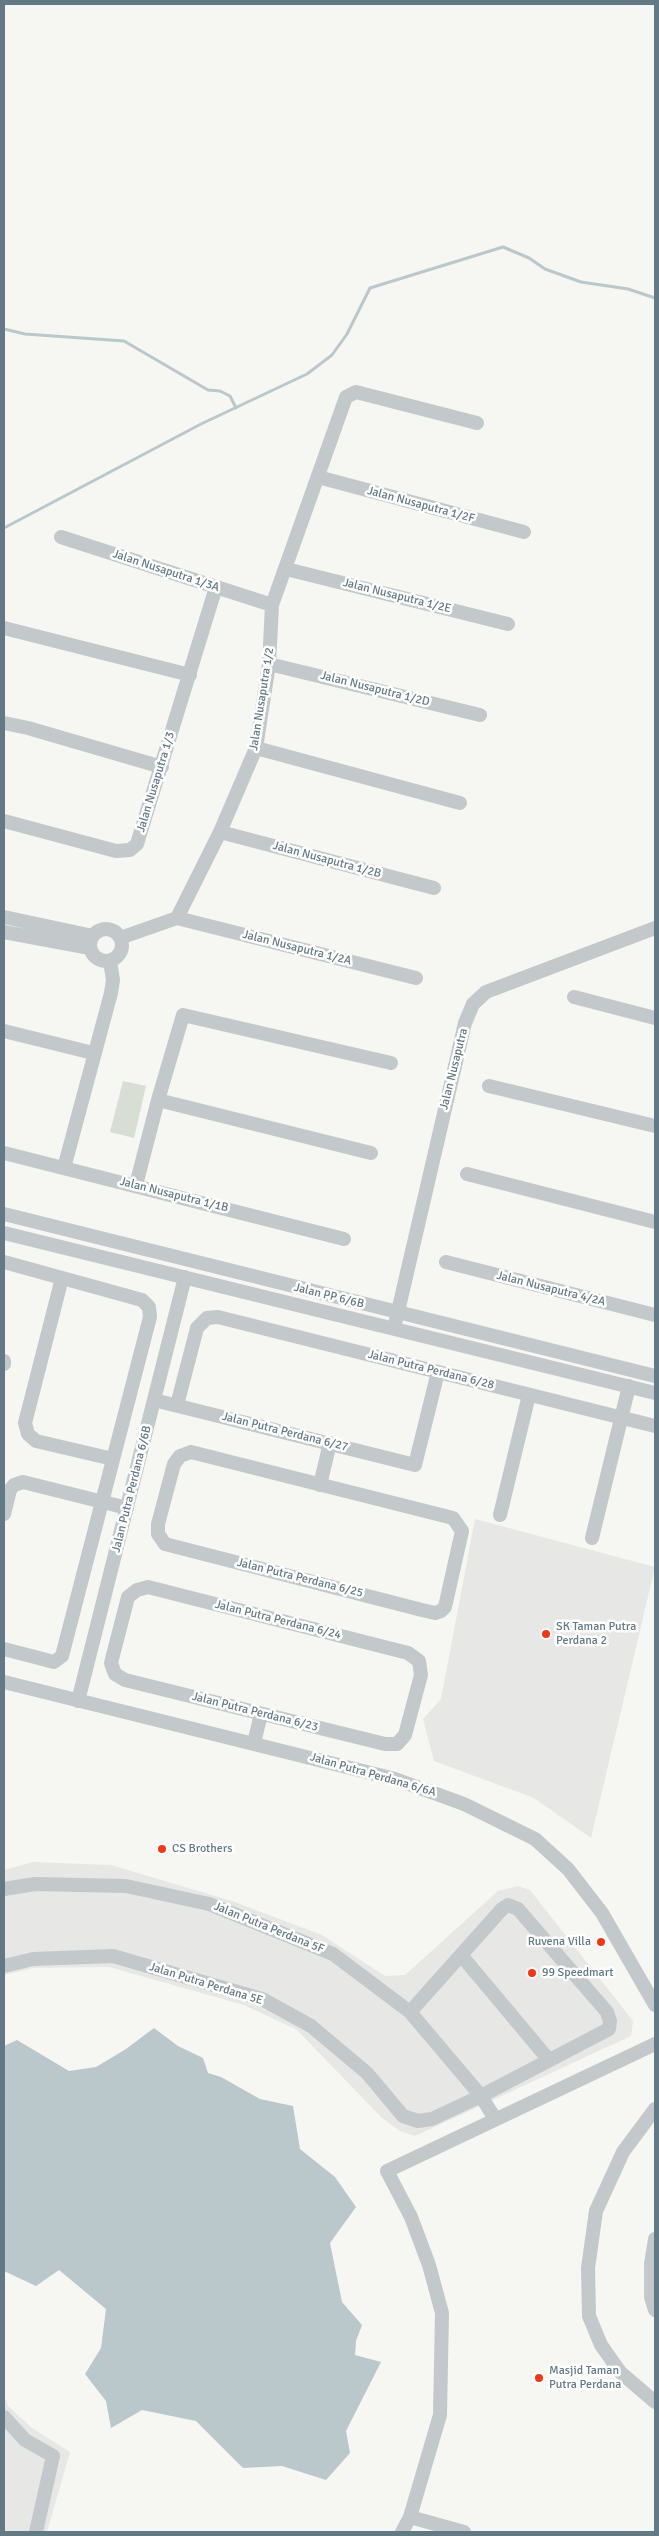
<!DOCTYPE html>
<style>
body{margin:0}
#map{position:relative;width:659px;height:2536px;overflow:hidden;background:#f6f6f2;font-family:Signika,sans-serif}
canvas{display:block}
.frame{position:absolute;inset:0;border:5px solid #637985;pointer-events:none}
</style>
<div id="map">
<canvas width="659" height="2536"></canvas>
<div class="frame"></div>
</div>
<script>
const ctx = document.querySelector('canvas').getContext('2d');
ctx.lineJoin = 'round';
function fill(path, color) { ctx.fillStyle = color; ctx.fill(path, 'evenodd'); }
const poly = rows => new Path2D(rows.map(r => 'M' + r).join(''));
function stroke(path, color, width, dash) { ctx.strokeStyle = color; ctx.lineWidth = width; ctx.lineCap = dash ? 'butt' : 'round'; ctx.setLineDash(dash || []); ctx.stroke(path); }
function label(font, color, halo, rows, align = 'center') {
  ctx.font = font + ' Signika,sans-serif'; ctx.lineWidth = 5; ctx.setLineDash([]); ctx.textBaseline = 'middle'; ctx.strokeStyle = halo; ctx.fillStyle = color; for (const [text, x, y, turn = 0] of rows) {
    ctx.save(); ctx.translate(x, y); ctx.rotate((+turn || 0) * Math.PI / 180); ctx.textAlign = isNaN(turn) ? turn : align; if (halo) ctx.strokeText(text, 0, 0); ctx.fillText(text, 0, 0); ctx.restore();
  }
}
fill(poly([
 [475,1519,655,1567,591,1838,534,1798,434,1761,423,1719,441,1699],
 [33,1862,111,1865,232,1901,322,1935,385,1976,405,1975,498,1891,518,1886,530,1890,633,2021,631,2036,415,2136,400,2131,382,2118,297,2030,244,2005,109,1967,34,1968,4,1975,4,1870],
 [4,2395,8,2406,32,2428,70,2452,47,2532,4,2532]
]), '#e7e7e5');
fill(poly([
 [123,1081,146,1086,134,1138,110,1132]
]), '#d8ded3');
fill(poly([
 [154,2028,178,2046,203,2058,208,2073,221,2077,260,2099,293,2106,300,2149,335,2177,356,2207,330,2243,342,2302,362,2325,356,2341,355,2355,381,2362,346,2431,350,2453,326,2480,282,2466,243,2468,196,2421,142,2410,111,2428,106,2401,85,2374,101,2348,106,2309,59,2270,36,2286,4,2271,4,2046,17,2040,69,2071,96,2067,126,2049]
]), '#bac8cc');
stroke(poly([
 [4,329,25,334,124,341,208,390,220,391,230,396,236,408],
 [4,528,201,424,307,374,332,355,347,334,370,288,503,247,529,258,545,269,581,282,628,289,655,298]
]), '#bac8cc', 3);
stroke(poly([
 [318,477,524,532],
 [61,537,272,605],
 [286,569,508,624],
 [4,628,190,675],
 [269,664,480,715],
 [4,723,28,728,162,767],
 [256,748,460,803],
 [4,821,116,851,130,850,137,844,216,587],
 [220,832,434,888],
 [4,917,93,936],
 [177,918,416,978],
 '90 945a16 16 0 1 1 32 0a16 16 0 1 1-32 0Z',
 [4,932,90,948],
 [120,938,177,918,220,832,256,748,269,664,272,605,346,397,356,392,477,423],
 [574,997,655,1018],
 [4,1031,93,1053],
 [489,1086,655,1126],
 [158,1100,371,1153],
 [4,1153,344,1239],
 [64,1168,111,993,113,980,110,961],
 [467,1174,655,1222],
 [136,1185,158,1100,183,1015,391,1063],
 [4,1214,655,1376],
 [4,1233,655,1393],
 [4,1262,142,1300,149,1307,150,1317,62,1656,54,1662,4,1649],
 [446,1262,655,1315],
 [62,1278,25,1423,28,1434,36,1441,113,1459],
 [396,1320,465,1023,473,1004,486,992,655,928],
 [4,1361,4,1364],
 [154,1400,415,1465,438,1372],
 [177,1405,197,1328,207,1318,218,1317,655,1426],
 [191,1452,453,1518,462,1531,445,1607,441,1611,435,1613,422,1610,165,1544,158,1534,158,1524,174,1464,180,1456,191,1452],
 [320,1485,330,1443],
 [4,1514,10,1490,14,1485,23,1482,127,1508],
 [500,1515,529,1395],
 [592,1538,629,1386],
 [148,1587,408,1653,419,1661,421,1675,405,1735,397,1744,385,1744,125,1680,115,1674,111,1663,128,1597,137,1590,148,1587],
 [4,1682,395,1779,464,1804,535,1839,568,1869,602,1913,655,2005],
 [78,1701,185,1277],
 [254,1743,261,1714],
 [4,1889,35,1884,126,1886,209,1904,333,1954,410,2012,481,2096,495,2119],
 [461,1955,549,2060],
 [4,1966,33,1959,113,1956,262,1999,311,2026,367,2073,403,2116,418,2121,432,2119,481,2096,609,2029,610,2021,607,2012,518,1909,508,1905,502,1909,410,2012],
 [655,2109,623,2152,596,2211,588,2268,589,2316,601,2345,620,2372,655,2402],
 [655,2239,651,2264,651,2297,655,2310],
 [4,2417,25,2440,53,2456,36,2532],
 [410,2517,464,2532],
 [402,2532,410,2517,440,2415,442,2313,429,2265,411,2217,387,2171,655,2044]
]), '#c3c8ca', 14);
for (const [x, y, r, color] of [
 [546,1634,5,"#ef3819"],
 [162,1849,5,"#ef3819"],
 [601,1942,5,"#ef3819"],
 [532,1973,5,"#ef3819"],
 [539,2378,5,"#ef3819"]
]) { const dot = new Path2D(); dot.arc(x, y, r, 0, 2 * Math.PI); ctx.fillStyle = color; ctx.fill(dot); stroke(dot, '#fff', 2); }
label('12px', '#637985', '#fff', [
 ["Jalan Nusaputra 1/2F",421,505,15],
 ["Jalan Nusaputra 1/3A",166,571,18],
 ["Jalan Nusaputra 1/2E",397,596,14],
 ["Jalan Nusaputra 1/2D",375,689,14],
 ["Jalan Nusaputra 1/2",262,699,-81],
 ["Jalan Nusaputra 1/3",156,782,-73],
 ["Jalan Nusaputra 1/2B",327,860,15],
 ["Jalan Nusaputra 1/2A",297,948,14],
 ["Jalan Nusaputra",454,1069,-76],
 ["Jalan Nusaputra 1/1B",174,1195,14],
 ["Jalan Nusaputra 4/2A",551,1289,14],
 ["Jalan PP 6/6B",329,1296,14],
 ["Jalan Putra Perdana 6/28",431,1370,14],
 ["Jalan Putra Perdana 6/27",285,1432,14],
 ["Jalan Putra Perdana 6/6B",132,1489,-76],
 ["Jalan Putra Perdana 6/25",300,1578,14],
 ["Jalan Putra Perdana 6/24",278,1620,14],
 ["Jalan Putra Perdana 6/23",255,1712,14],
 ["Jalan Putra Perdana 6/6A",373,1775,16],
 ["Jalan Putra Perdana 5F",269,1928,22],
 ["Jalan Putra Perdana 5E",206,1984,17]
]);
label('12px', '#637985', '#fff', [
 ["SK Taman Putra",556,1627],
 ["Perdana 2",556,1641],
 ["CS Brothers",172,1849],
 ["Ruvena Villa",591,1942,"right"],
 ["99 Speedmart",542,1973],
 ["Masjid Taman",549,2371],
 ["Putra Perdana",549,2385]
], 'left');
</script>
